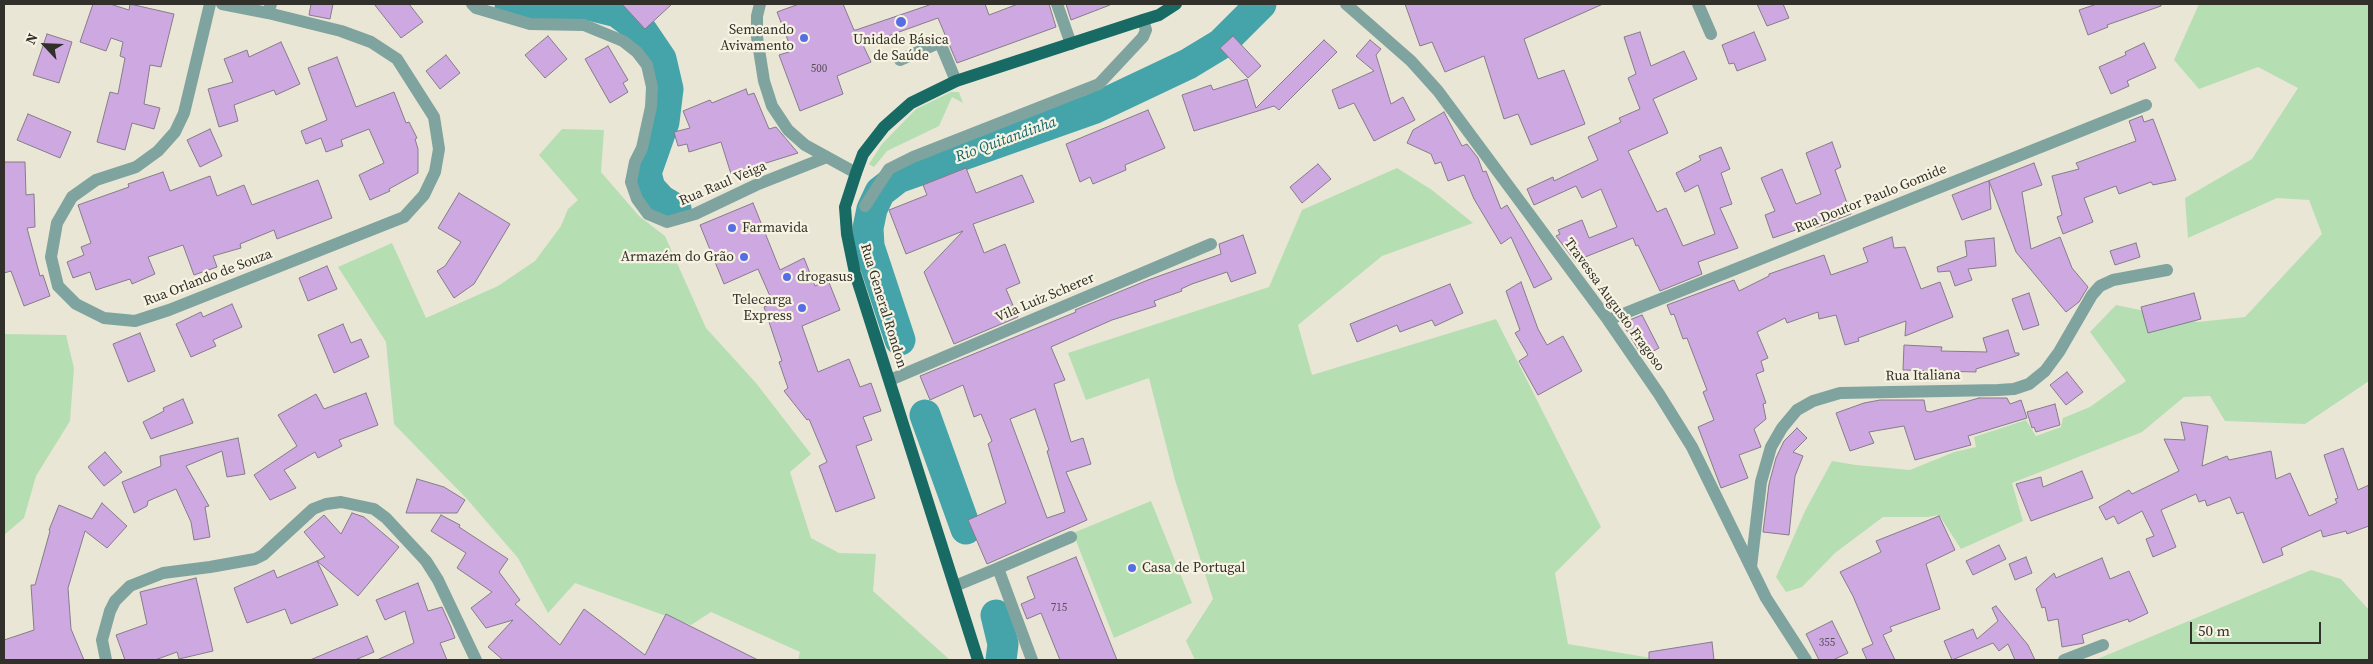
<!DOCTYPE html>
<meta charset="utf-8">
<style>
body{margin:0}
#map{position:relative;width:2373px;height:664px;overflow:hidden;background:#eae6d5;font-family:"Source Serif 4",serif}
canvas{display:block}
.frame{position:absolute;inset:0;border:5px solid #32302a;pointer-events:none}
.north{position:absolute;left:20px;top:20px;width:50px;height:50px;-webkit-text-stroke:4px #f7f3e2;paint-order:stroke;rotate:295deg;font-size:14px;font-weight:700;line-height:20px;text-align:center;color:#32302a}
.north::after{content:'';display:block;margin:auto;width:18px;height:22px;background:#32302a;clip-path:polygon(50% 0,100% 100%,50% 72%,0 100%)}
.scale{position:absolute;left:2190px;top:622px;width:131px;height:22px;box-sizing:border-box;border:2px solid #32302a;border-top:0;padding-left:6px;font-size:15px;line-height:18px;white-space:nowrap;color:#32302a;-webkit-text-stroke:4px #f7f3e2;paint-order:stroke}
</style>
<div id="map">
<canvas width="2373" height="664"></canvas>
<div class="frame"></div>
<div class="north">N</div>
<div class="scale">50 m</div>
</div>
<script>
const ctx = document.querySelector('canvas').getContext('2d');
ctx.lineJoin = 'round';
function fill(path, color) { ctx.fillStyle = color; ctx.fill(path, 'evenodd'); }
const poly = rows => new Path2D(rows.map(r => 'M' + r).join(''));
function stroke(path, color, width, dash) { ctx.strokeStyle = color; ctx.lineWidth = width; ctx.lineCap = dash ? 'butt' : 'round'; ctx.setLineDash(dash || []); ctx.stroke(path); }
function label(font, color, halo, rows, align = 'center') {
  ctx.font = font + ' "Source Serif 4",serif'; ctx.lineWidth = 4.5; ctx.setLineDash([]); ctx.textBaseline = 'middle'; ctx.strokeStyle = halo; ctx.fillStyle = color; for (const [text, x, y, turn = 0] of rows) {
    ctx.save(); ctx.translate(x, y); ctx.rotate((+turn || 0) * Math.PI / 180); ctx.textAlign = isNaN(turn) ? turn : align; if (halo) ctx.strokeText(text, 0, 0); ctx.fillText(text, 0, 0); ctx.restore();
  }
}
fill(poly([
 [2199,4,2369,4,2369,381,2305,424,2225,421,2210,396,2184,397,2142,432,2012,483,2023,521,1961,549,1939,515,1928,517,1883,517,1835,553,1802,587,1786,592,1776,577,1805,511,1832,461,1856,465,1910,470,1954,452,1976,447,1974,437,2026,420,2036,436,2061,427,2063,418,2090,407,2126,381,2090,332,2116,305,2198,322,2245,317,2322,234,2309,200,2277,198,2188,238,2185,198,2252,159,2298,88,2258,67,2199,89,2174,60],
 [951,92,959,92,963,103,952,97,939,126,887,151,874,167,869,164,882,144,916,109],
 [562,129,604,130,601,172,639,216,665,236,706,328,756,383,811,454,790,472,811,538,839,553,876,554,873,591,950,660,798,660,800,652,711,612,691,625,575,583,548,613,518,558,466,498,394,424,386,342,338,267,392,243,426,318,498,286,535,261,561,226,568,209,578,200,539,155],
 [1397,168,1432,190,1473,223,1382,256,1298,325,1312,375,1496,319,1601,527,1555,573,1568,644,1663,660,1195,660,1186,641,1213,599,1175,480,1149,378,1086,400,1068,353,1269,287,1302,210],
 [4,334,66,335,74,368,70,421,36,476,24,518,4,535],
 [1151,501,1192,603,1114,638,1073,533],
 [2311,570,2341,579,2369,610,2369,660,2095,660]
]), '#b6deb3');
stroke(poly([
 [510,4,564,9,589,5,617,12,642,31,661,59,668,89,664,122,646,173,650,188,661,200,676,209],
 [900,340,869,246,868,228,872,209,880,192,898,178,1093,109,1188,64,1221,44,1261,4],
 [925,415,966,529],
 [996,615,1003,644,1001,660]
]), '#44a4aa', 31);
const building = poly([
 [93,4,110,4,129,10,130,4,174,14,161,67,150,65,144,104,160,108,154,129,132,123,125,150,97,142,110,92,118,94,125,58,120,56,123,42,111,38,106,51,80,42,93,4],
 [311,4,333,4,330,19,309,15,311,4],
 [374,4,409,4,423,22,401,38,374,4],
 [622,4,672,4,645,29,622,4],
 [799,4,843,4,854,30,856,30,932,4,985,4,989,15,1018,4,1049,4,1056,27,957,63,938,18,863,45,871,62,837,76,843,94,800,111,779,55,792,51,777,12,799,4],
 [1066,4,1110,4,1110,5,1071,20,1066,4],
 [1405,4,1603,4,1524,39,1538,79,1564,70,1585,124,1531,145,1518,114,1504,119,1484,56,1445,72,1432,42,1420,46,1405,4],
 [1757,4,1783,4,1789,18,1767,26,1757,4],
 [2097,4,2161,4,2161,6,2107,25,2108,27,2088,35,2079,10,2097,4],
 [1640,32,1651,66,1684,51,1697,79,1653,99,1668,133,1628,151,1657,212,1666,208,1683,246,1715,234,1698,185,1685,192,1676,173,1701,160,1699,156,1721,147,1730,169,1721,173,1732,204,1720,208,1738,248,1698,262,1702,274,1660,291,1638,245,1636,246,1633,238,1575,261,1556,236,1560,234,1558,230,1582,220,1589,238,1617,227,1601,189,1582,198,1576,186,1534,205,1527,189,1553,177,1554,181,1598,160,1588,137,1621,122,1619,118,1640,109,1628,78,1636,74,1624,37,1640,32],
 [1754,32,1766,60,1737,71,1734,63,1729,64,1722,45,1754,32],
 [47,34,72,42,59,83,33,75,47,34],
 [548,36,567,59,545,78,525,55,548,36],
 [1233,36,1261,66,1248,78,1220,48,1233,36],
 [1324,40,1337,52,1279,110,1274,106,1194,131,1182,95,1211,85,1213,90,1247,79,1256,108,1324,40],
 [1370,40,1381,49,1376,55,1391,104,1403,97,1415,120,1374,141,1354,103,1339,109,1332,90,1374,71,1356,56,1370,40],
 [281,42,300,84,276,95,274,90,234,105,238,121,219,127,208,89,233,82,224,59,247,50,249,57,281,42],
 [2144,43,2156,68,2127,81,2129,86,2111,94,2099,67,2126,55,2125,52,2144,43],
 [608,46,628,80,623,83,628,92,610,103,585,59,608,46],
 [446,55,460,73,440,89,426,71,446,55],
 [337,57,356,107,394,92,406,123,409,122,417,138,415,139,418,149,418,173,389,189,390,191,370,200,359,175,384,163,369,129,341,140,343,146,326,152,321,138,306,144,301,131,327,120,308,68,337,57],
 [746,89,748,95,754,93,769,129,776,127,798,153,731,174,721,142,689,152,687,144,678,146,674,132,690,128,683,111,710,100,712,103,746,89],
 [1148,110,1165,148,1125,165,1126,170,1093,184,1090,177,1080,182,1066,144,1148,110],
 [1444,112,1462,146,1467,144,1478,158,1483,172,1486,171,1501,209,1507,205,1552,279,1534,288,1511,237,1501,244,1474,199,1464,175,1448,181,1441,162,1435,164,1431,154,1407,143,1413,130,1444,112],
 [28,114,71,132,60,158,17,140,28,114],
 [2142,116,2144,122,2153,119,2176,180,2153,185,2151,182,2119,194,2116,186,2084,198,2093,222,2063,234,2057,217,2062,215,2052,176,2079,169,2076,163,2136,141,2129,121,2142,116],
 [210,129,222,156,200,167,187,140,210,129],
 [1832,142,1841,167,1835,170,1851,214,1815,228,1813,224,1773,238,1765,215,1775,211,1761,178,1782,169,1796,204,1821,194,1806,153,1832,142],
 [4,162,25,162,26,195,34,194,35,227,27,228,40,276,43,275,50,296,24,306,11,271,4,273,4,162],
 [2034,163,2042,185,2022,192,2031,249,2060,237,2072,268,2088,287,2079,302,2066,312,2016,252,1989,181,1991,209,1962,220,1952,195,2034,163],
 [1318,164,1331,179,1302,203,1290,187,1318,164],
 [966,168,976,193,1022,175,1034,202,973,224,984,253,1005,244,1020,283,1006,289,1018,317,954,344,924,272,963,231,906,254,889,210,927,195,923,185,966,168],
 [163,172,170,191,210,176,217,196,244,185,252,205,318,180,332,218,277,239,274,230,240,244,241,248,213,256,217,267,194,275,183,245,148,257,155,274,132,284,130,279,96,290,90,272,73,278,67,262,84,255,81,247,91,243,78,205,129,187,128,184,163,172],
 [459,193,510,224,474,284,454,298,437,271,445,266,461,242,438,228,459,193],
 [753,203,780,270,804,258,815,286,828,280,840,310,802,326,818,372,849,359,860,387,871,383,881,411,863,417,872,440,856,446,875,498,836,512,819,466,827,462,809,419,807,420,784,391,788,388,779,362,782,361,764,307,773,303,758,269,724,284,700,225,753,203],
 [1243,235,1256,273,1231,282,1227,272,1192,284,1181,289,1182,291,1154,301,1156,306,1112,320,1051,347,1065,380,1054,384,1071,442,1083,438,1091,464,1066,472,1087,520,987,564,968,520,1006,503,988,444,992,441,981,414,974,417,963,385,930,400,920,376,1076,312,1075,310,1148,280,1221,254,1219,244,1243,235],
 [1035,409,1049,450,1047,451,1065,512,1047,518,1010,419,1035,409],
 [1892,237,1894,248,1905,247,1921,289,1940,282,1953,317,1905,336,1906,321,1858,338,1859,341,1845,345,1836,315,1819,319,1818,312,1787,323,1785,318,1757,332,1768,358,1761,361,1764,371,1756,374,1766,403,1763,404,1766,419,1754,429,1761,447,1739,455,1748,478,1721,488,1698,427,1714,420,1703,392,1707,390,1687,338,1683,339,1674,314,1671,315,1667,305,1734,280,1739,291,1769,276,1769,274,1824,255,1831,275,1868,262,1863,248,1892,237],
 [1994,238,1996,266,1968,269,1972,280,1955,286,1950,271,1938,272,1937,267,1967,256,1965,241,1994,238],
 [2136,243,2140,257,2115,265,2110,251,2136,243],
 [327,266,337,289,308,301,299,278,327,266],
 [1521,282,1538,329,1547,345,1563,336,1582,371,1538,395,1519,361,1528,355,1515,333,1520,330,1506,291,1521,282],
 [1450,284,1463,313,1435,326,1432,320,1400,332,1397,325,1357,342,1350,324,1450,284],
 [2029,293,2039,325,2023,330,2012,299,2029,293],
 [2194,293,2201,319,2148,333,2141,307,2194,293],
 [232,304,242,327,213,340,216,346,191,357,176,324,201,312,203,317,232,304],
 [1642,315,1659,348,1643,357,1622,323,1642,315],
 [343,324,351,343,361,339,369,357,334,373,318,335,343,324],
 [2008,330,2015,353,2019,353,2019,355,1976,369,1976,372,1903,370,1904,345,1942,347,1941,351,1987,352,1983,338,2008,330],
 [140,333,155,371,128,382,113,344,140,333],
 [2067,372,2083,392,2066,405,2050,385,2067,372],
 [366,393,378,425,339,440,342,446,318,458,315,452,284,470,296,488,270,500,254,475,297,446,278,415,316,394,324,409,366,393],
 [1979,398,2007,398,2010,404,2021,400,2027,418,1968,436,1971,445,1915,460,1904,426,1869,432,1874,443,1850,451,1836,413,1864,403,1880,400,1924,400,1926,411,1930,412,1979,398],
 [183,399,193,423,151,439,143,422,164,411,163,408,183,399],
 [2055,404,2060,425,2036,432,2034,427,2032,428,2027,412,2055,404],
 [2181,422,2208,426,2202,466,2227,456,2229,460,2271,451,2276,479,2290,473,2309,516,2337,503,2335,499,2338,498,2324,455,2343,448,2358,490,2369,485,2369,526,2347,534,2346,531,2323,537,2321,530,2281,548,2283,555,2263,563,2243,512,2237,514,2230,497,2207,506,2205,500,2199,502,2196,494,2161,510,2176,547,2153,557,2146,539,2154,536,2142,511,2118,524,2114,516,2106,520,2099,507,2129,490,2132,494,2179,471,2164,439,2185,440,2181,422],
 [1797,428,1807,438,1793,452,1803,456,1795,476,1789,535,1763,532,1769,484,1776,458,1784,441,1797,428],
 [238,438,245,474,227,477,222,451,186,466,209,506,205,507,210,537,194,540,191,522,176,489,148,501,147,506,134,513,122,482,161,466,160,456,238,438],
 [105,452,122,472,104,486,88,467,105,452],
 [2082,471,2093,498,2031,521,2016,484,2041,477,2043,487,2082,471],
 [417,479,444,487,465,500,457,513,406,513,417,479],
 [102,503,127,526,107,548,85,531,68,588,71,629,84,660,4,660,4,640,34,630,31,585,35,585,50,531,49,530,59,505,92,519,102,503],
 [352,513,364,517,399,547,358,596,317,561,325,557,304,532,324,515,341,534,352,513],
 [441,515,460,525,459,527,508,559,499,572,520,600,515,604,560,645,584,609,645,655,666,614,758,660,503,660,488,647,513,620,486,628,471,608,492,592,457,568,466,553,431,531,441,515],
 [1939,516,1955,550,1926,564,1940,609,1890,627,1892,631,1883,635,1895,660,1867,660,1862,649,1873,644,1853,596,1840,572,1881,552,1876,541,1939,516],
 [1999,545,2006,559,1973,575,1966,561,1999,545],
 [1076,557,1117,660,1060,660,1041,613,1027,619,1021,604,1035,598,1027,577,1076,557],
 [2026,557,2032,573,2015,580,2009,564,2026,557],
 [2102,558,2110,579,2129,571,2148,613,2129,622,2128,619,2082,635,2084,643,2062,647,2058,619,2048,621,2045,607,2042,608,2036,589,2054,573,2056,578,2102,558],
 [317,561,338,605,291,624,285,609,247,623,234,588,274,570,277,578,317,561],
 [196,578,213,651,179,659,177,652,155,660,125,660,116,635,147,624,140,592,196,578],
 [418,583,428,611,442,607,451,627,455,638,440,643,447,660,377,660,414,643,405,611,385,620,376,600,418,583],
 [1996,606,2028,645,2035,660,2015,660,2008,644,1999,651,1993,643,1952,660,1944,641,1973,629,1977,639,1998,621,1992,608,1996,606],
 [1832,621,1848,653,1833,660,1819,660,1806,634,1832,621],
 [367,636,374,652,355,660,310,660,367,636],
 [1712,642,1714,660,1649,660,1649,652,1712,642]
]);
fill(building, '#cea8e0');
stroke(building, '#857c8a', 1);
stroke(poly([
 [210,4,184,113,175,132,158,151,136,167,96,180,72,197,57,223,51,257,58,286,76,304,104,318,135,321,169,310,404,217,424,195,435,172,439,149,434,117,397,59,371,42,341,31,268,13],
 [222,4,268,13,271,4],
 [472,4,476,8,530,24,584,25,623,41,637,52,647,65,652,87,651,107,642,148,635,162,631,182,637,199,648,214,667,222,695,214,756,185,827,157],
 [760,4,757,16,757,37,764,81,772,106,788,130,805,145,856,173],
 [1057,4,1071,44],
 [1346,4,1411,61,1438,91,1608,320,1659,394,1692,447,1766,598,1806,660],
 [1698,4,1711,34],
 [900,60,936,44,941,45,956,81],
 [865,206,889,169,913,157,1099,84,1143,37,1146,30,1143,20],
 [1608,320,2146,105],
 [890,380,1211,244],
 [1751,567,1761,482,1771,447,1782,428,1797,410,1813,401,1840,393,1998,390,2014,389,2029,384,2045,371,2059,352,2092,295,2100,286,2113,280,2167,270],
 [996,569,1071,537],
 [955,586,996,569,999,571,1032,660],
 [106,660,102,640,110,611,115,601,130,586,163,573,210,567,255,559,263,555,313,509,326,504,341,502,374,509,386,518,426,561,438,580,476,660],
 [2064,660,2103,645]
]), '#7fa39e', 12);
stroke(poly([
 [978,660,855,273,847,234,845,207,856,173,863,154,884,127,911,103,956,81,1143,20,1159,15,1176,4]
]), '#186a64', 12);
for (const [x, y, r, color] of [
 [901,22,6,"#566ee4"],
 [804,38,5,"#566ee4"],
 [732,228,5,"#566ee4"],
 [744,257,5,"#566ee4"],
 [787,277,5,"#566ee4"],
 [802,308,5,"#566ee4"],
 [1132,568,5,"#566ee4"]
]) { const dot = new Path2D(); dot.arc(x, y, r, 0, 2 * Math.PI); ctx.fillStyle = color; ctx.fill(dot); stroke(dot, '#f7f3e2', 2); }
label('11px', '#594e58', null, [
 ["500",819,69],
 ["715",1059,608],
 ["355",1827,643]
]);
label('14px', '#32302a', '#f7f3e2', [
 ["Semeando",794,30],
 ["Avivamento",794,46],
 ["Unidade Básica",901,40,"center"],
 ["de Saúde",901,56,"center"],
 ["Farmavida",742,228,"left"],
 ["Armazém do Grão",734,257],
 ["drogasus",797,277,"left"],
 ["Telecarga",792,300],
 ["Express",792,316],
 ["Casa de Portugal",1142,568,"left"]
], 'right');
label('14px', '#32302a', '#f7f3e2', [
 ["Rua Raul Veiga",723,184,-23],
 ["Rua Doutor Paulo Gomide",1871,199,-22],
 ["Rua Orlando de Souza",208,278,-21],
 ["Vila Luiz Scherer",1045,298,-23],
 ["Travessa Augusto Fragoso",1614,305,54],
 ["Rua General Rondon",883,306,73],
 ["Rua Italiana",1923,376,-1]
]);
label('italic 15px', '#146368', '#f7f3e2', [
 ["Rio Quitandinha",1006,140,-20]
]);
</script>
